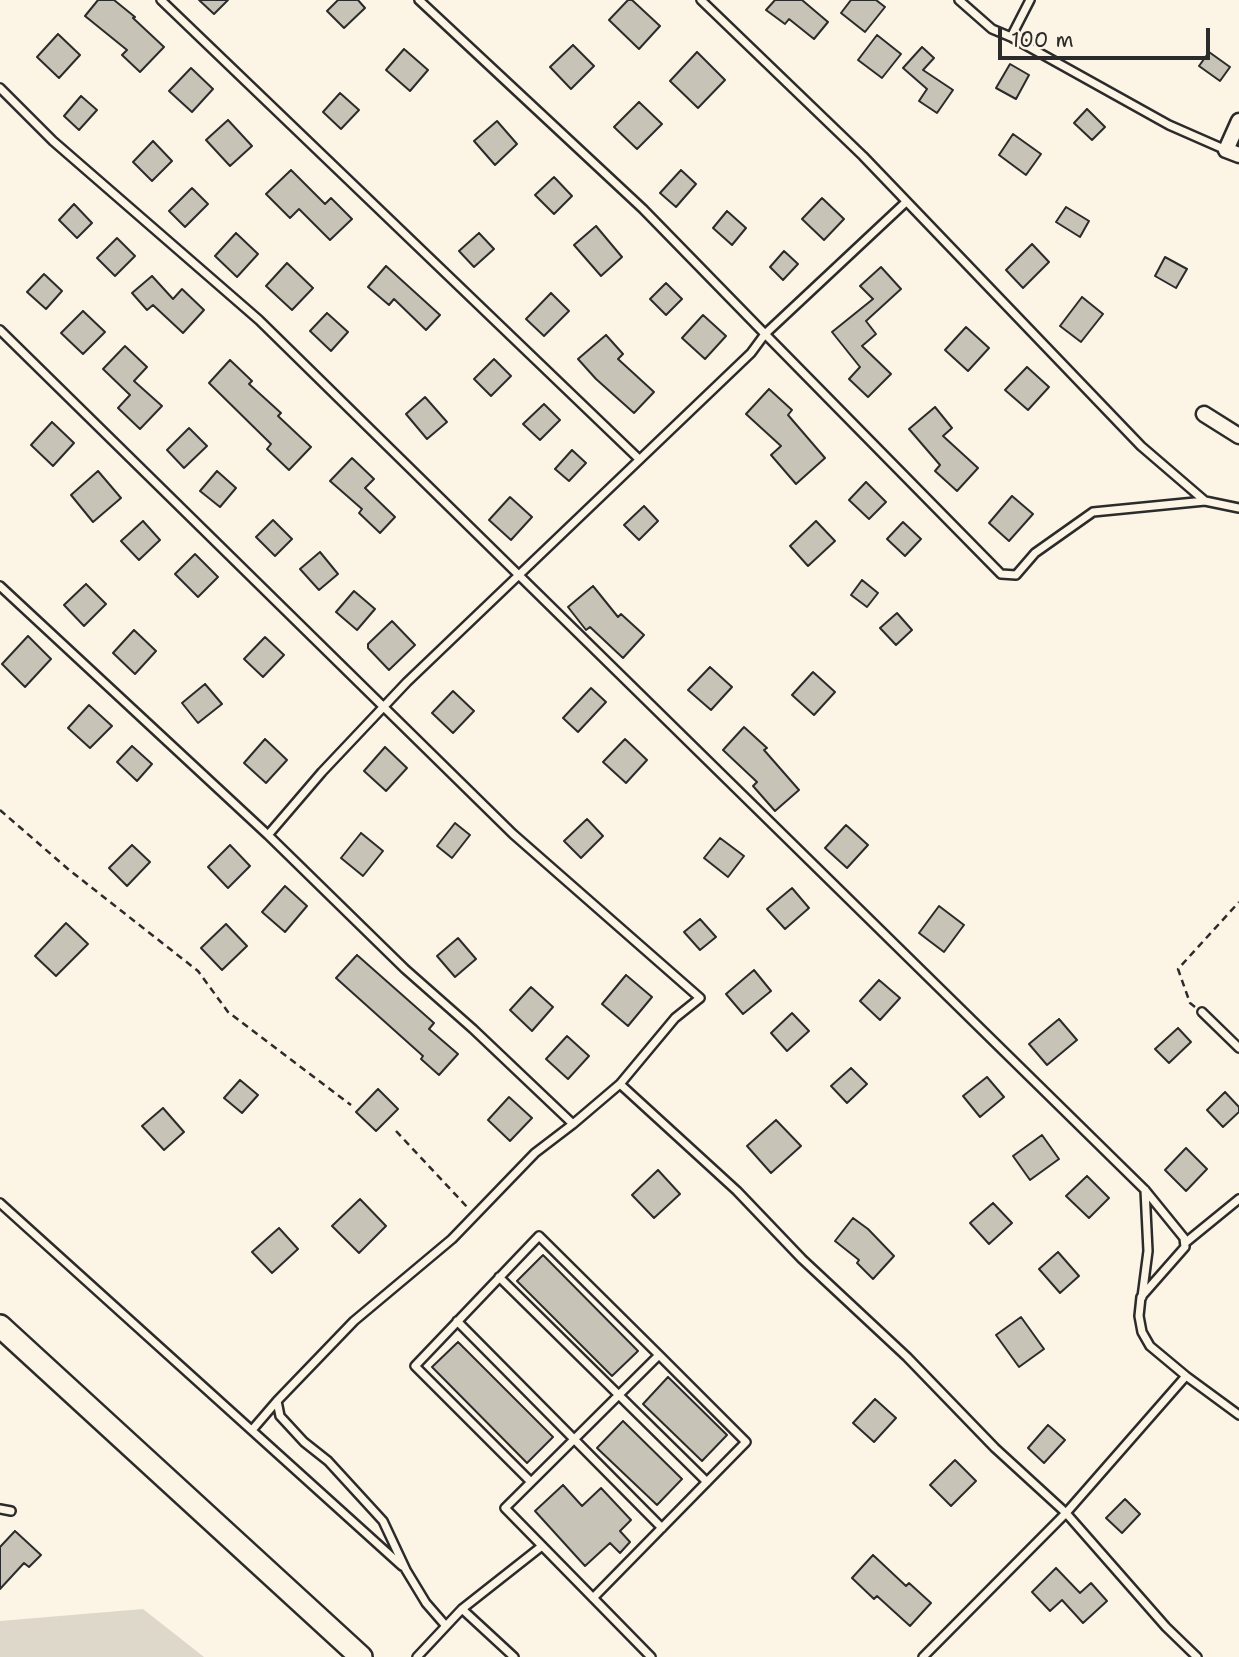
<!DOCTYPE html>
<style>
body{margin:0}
#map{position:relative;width:1239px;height:1657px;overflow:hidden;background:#fcf5e5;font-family:"Shantell Sans",sans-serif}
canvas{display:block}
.scale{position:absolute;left:998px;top:28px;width:212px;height:32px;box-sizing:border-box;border:4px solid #2b2b2b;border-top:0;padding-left:9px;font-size:21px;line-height:24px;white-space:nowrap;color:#2b2b2b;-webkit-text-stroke:5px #fcf5e5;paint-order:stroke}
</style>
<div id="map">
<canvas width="1239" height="1657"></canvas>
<div class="scale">100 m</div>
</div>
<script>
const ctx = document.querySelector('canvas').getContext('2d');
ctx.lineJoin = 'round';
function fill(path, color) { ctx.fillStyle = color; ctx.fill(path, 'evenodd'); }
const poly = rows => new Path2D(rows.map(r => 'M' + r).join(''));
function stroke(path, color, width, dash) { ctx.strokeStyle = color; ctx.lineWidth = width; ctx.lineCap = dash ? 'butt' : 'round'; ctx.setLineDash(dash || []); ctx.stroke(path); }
fill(poly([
 [143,1609,204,1657,0,1657,0,1621]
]), '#ded8ca');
const building = poly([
 [98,0,114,0,135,17,133,18,164,47,140,72,122,55,127,50,85,16,98,0],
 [199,0,228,0,214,14,199,0],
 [338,0,358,0,365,8,344,28,327,11,338,0],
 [628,0,632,0,660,26,639,49,609,20,628,0],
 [775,0,802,0,828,22,814,39,789,19,785,24,766,10,775,0],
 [851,0,876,0,885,7,865,32,841,13,851,0],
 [58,34,80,55,59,78,37,57,58,34],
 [877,35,901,54,882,78,858,60,877,35],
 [573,45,594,66,571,89,550,67,573,45],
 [922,47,934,58,923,70,953,90,937,113,919,101,927,89,903,68,922,47],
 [404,49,428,70,410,91,386,70,404,49],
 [697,52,725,80,698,108,670,81,697,52],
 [1209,52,1230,67,1220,81,1199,66,1209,52],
 [1010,64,1029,75,1016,99,996,88,1010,64],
 [191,68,213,89,192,112,169,91,191,68],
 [340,93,359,110,341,129,323,112,340,93],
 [81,96,97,110,79,130,64,116,81,96],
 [639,102,662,124,637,149,614,127,639,102],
 [1087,109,1105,127,1092,140,1074,123,1087,109],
 [228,120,252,146,230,166,206,140,228,120],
 [497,121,517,144,495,165,474,141,497,121],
 [1013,134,1041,154,1026,175,999,155,1013,134],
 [153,141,172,161,152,181,133,162,153,141],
 [291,170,325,204,331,198,352,219,330,240,299,209,290,218,266,194,291,170],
 [681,170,696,184,676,207,660,193,681,170],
 [554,177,572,196,554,214,535,195,554,177],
 [192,188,208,204,185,227,169,211,192,188],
 [822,198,844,219,824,240,802,219,822,198],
 [74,204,92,223,77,238,59,220,74,204],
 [1066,207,1089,221,1080,237,1056,222,1066,207],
 [727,211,746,228,732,245,713,228,727,211],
 [596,226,622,257,601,276,574,245,596,226],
 [236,233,258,254,237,277,215,256,236,233],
 [479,233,494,249,474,267,459,251,479,233],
 [117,238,135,256,115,276,97,258,117,238],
 [1032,244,1049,262,1023,288,1006,270,1032,244],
 [784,251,798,264,783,280,770,267,784,251],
 [1165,257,1187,269,1176,288,1155,276,1165,257],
 [287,263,313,288,292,310,266,286,287,263],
 [386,266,440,315,426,330,394,299,389,305,368,287,386,266],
 [881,267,901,289,866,321,876,334,862,346,891,374,868,397,849,379,860,367,832,332,873,299,860,286,881,267],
 [44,274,62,291,46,309,27,292,44,274],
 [152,276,173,299,182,289,204,310,183,333,153,305,147,310,132,293,152,276],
 [666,283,682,299,666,315,650,299,666,283],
 [551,293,569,311,544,336,526,319,551,293],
 [1082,297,1103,314,1081,342,1060,326,1082,297],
 [83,311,105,332,83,354,61,333,83,311],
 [327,313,348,332,331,351,310,331,327,313],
 [703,315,726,336,705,359,682,338,703,315],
 [966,327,989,348,968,371,945,350,966,327],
 [606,335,623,354,618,359,654,392,634,413,596,379,578,359,606,335],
 [125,346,147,367,134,381,162,406,140,429,118,408,130,395,103,369,125,346],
 [494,359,511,376,491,396,474,379,494,359],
 [230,360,252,381,249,384,281,413,278,416,311,447,289,470,267,449,271,444,209,383,230,360],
 [1027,367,1049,387,1028,410,1005,390,1027,367],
 [769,389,792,410,788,415,825,458,796,484,771,455,781,446,746,414,769,389],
 [425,397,447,422,427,439,406,414,425,397],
 [544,404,560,420,540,440,523,424,544,404],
 [935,407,952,428,943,436,978,468,957,491,935,471,940,465,909,429,935,407],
 [52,422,74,443,53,466,31,445,52,422],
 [189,428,207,446,184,468,167,450,189,428],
 [572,450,586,463,569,481,555,469,572,450],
 [352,458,374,479,365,488,395,517,380,533,359,513,362,509,330,481,352,458],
 [98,471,121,498,93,522,71,495,98,471],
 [217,471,236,488,220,507,200,491,217,471],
 [866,482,886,502,869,519,849,500,866,482],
 [1012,496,1033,514,1009,541,989,523,1012,496],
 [510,497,532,517,511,540,489,520,510,497],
 [644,506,658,521,639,540,624,525,644,506],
 [273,520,292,539,275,556,256,537,273,520],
 [143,521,160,540,139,560,121,541,143,521],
 [816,521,835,541,808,566,790,546,816,521],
 [903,522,921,539,905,556,887,539,903,522],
 [320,552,338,574,319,590,300,569,320,552],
 [195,554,218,577,198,597,175,574,195,554],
 [862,580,878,593,867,607,851,595,862,580],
 [86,584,106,604,84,626,64,605,86,584],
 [593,586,618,617,621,614,644,635,623,658,590,627,586,630,568,607,593,586],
 [354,591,375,609,357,630,336,612,354,591],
 [897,613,912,630,896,645,880,628,897,613],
 [392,621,415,645,389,670,368,648,368,644,392,621],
 [134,630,156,651,135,674,113,653,134,630],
 [28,636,51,659,25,687,2,664,28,636],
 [265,637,284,655,263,677,244,659,265,637],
 [710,667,732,687,711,710,688,690,710,667],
 [813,672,835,692,814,715,792,695,813,672],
 [205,684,222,704,198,723,182,703,205,684],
 [591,688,606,702,578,732,563,718,591,688],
 [453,691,474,711,453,733,432,713,453,691],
 [89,705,112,726,90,748,68,728,89,705],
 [744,727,767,748,764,750,799,790,775,811,753,786,757,782,723,750,744,727],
 [265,739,287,760,266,783,244,763,265,739],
 [625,739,647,760,626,783,603,762,625,739],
 [132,746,152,764,137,781,117,762,132,746],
 [385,747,407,768,386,791,364,771,385,747],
 [587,819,603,836,581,858,564,841,587,819],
 [455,823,470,835,452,858,437,846,455,823],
 [846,825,868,845,847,868,825,848,846,825],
 [361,833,383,851,363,876,341,858,361,833],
 [720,838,744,856,728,877,704,858,720,838],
 [132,845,150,862,127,886,109,868,132,845],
 [230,845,250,866,228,888,208,867,230,845],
 [285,886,307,906,285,932,262,912,285,886],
 [792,888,809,908,785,929,767,909,792,888],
 [939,906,964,925,944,952,919,933,939,906],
 [700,919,716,937,700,950,684,932,700,919],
 [66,923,88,944,56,976,35,956,66,923],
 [226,924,247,946,222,970,201,948,226,924],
 [458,938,476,959,455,977,437,956,458,938],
 [357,955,434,1023,429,1029,458,1054,439,1075,421,1059,423,1056,336,978,357,955],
 [754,970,771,991,743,1014,726,994,754,970],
 [626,975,652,997,628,1026,602,1004,626,975],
 [879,980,900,998,880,1020,860,1001,879,980],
 [531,987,553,1007,532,1031,510,1010,531,987],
 [792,1013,809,1031,787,1051,771,1033,792,1013],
 [1059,1019,1077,1040,1047,1065,1029,1044,1059,1019],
 [1178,1028,1191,1042,1169,1063,1155,1049,1178,1028],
 [567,1036,589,1056,568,1079,546,1059,567,1036],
 [851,1068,867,1084,847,1103,831,1086,851,1068],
 [987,1077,1004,1097,980,1117,963,1096,987,1077],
 [240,1080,258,1095,242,1113,224,1098,240,1080],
 [378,1089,398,1109,376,1131,356,1112,378,1089],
 [1225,1092,1239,1107,1239,1112,1223,1127,1207,1110,1225,1092],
 [509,1097,532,1118,510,1141,488,1120,509,1097],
 [163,1108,184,1132,164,1150,142,1126,163,1108],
 [776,1120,801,1146,771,1173,747,1146,776,1120],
 [1042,1135,1059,1159,1030,1180,1013,1156,1042,1135],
 [1186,1148,1207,1169,1186,1191,1165,1170,1186,1148],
 [658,1170,680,1194,654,1218,632,1195,658,1170],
 [1087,1176,1109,1198,1089,1218,1066,1196,1087,1176],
 [360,1199,386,1226,359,1253,332,1226,360,1199],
 [993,1203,1012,1223,989,1244,970,1223,993,1203],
 [853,1218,868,1229,894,1256,873,1279,857,1263,859,1260,835,1241,853,1218],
 [279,1228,298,1249,272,1273,252,1252,279,1228],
 [1058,1252,1079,1276,1060,1293,1039,1269,1058,1252],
 [543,1255,638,1351,612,1376,517,1281,543,1255],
 [1021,1317,1044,1349,1019,1367,996,1335,1021,1317],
 [458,1342,553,1437,527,1463,432,1367,458,1342],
 [668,1377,727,1435,702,1461,643,1404,668,1377],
 [875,1399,896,1418,874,1442,853,1423,875,1399],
 [623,1421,682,1479,657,1505,597,1448,623,1421],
 [1048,1425,1065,1440,1044,1463,1028,1448,1048,1425],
 [955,1460,976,1481,951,1506,930,1485,955,1460],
 [563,1485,582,1506,601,1488,631,1520,620,1531,630,1542,620,1553,610,1543,585,1566,535,1511,563,1485],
 [1125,1499,1140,1514,1122,1533,1106,1518,1125,1499],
 [15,1531,41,1555,29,1567,24,1563,0,1589,0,1547,15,1531],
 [873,1555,906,1586,909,1583,931,1603,910,1626,877,1596,874,1599,852,1578,873,1555],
 [1056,1568,1080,1593,1091,1583,1107,1601,1083,1623,1062,1600,1050,1611,1032,1592,1056,1568]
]);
fill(building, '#c8c3b7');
stroke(building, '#2b2b2b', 2);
const lane = poly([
 [161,0,639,459],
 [701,0,863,156,1141,446,1205,501,1239,508],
 [959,0,992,29,1011,37,1169,125,1226,150],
 [1011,37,1030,0],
 [0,88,53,141,259,320,1145,1190,1184,1238,1185,1247,1141,1297,1139,1316,1142,1332,1150,1346,1186,1376,1066,1513,923,1657],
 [906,202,765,334,1001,574,1016,575,1035,553,1093,512,1205,501],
 [0,330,513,834,700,998,675,1018,620,1084,573,1124,473,1029,405,969,268,835,0,586],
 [268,835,322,772,407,682,751,353,765,334,643,209,419,0],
 [1202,1012,1239,1048],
 [620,1084,737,1191,802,1259,907,1357,995,1448,1066,1513,1166,1627,1197,1657],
 [0,1203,402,1566],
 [1185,1243,1239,1199],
 [499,1277,707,1482],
 [1142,1297,1148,1251,1145,1190],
 [457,1321,662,1528],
 [1186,1376,1239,1415],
 [252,1430,277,1401],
 [531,1482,415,1366,539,1236,659,1355],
 [0,1509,11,1511],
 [593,1598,746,1442,659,1355,505,1508,651,1657],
 [462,1609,514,1657],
 [446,1626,426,1603,406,1570,383,1521,328,1461,304,1442,280,1416,277,1401,354,1321,452,1239,535,1153,573,1124],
 [417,1657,462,1609,542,1546]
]);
const street = poly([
 [1239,121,1226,150,1239,155],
 [1204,414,1239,436]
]);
const secondary = poly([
 [0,1326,361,1657]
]);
stroke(lane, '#2b2b2b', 12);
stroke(street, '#2b2b2b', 19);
stroke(secondary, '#2b2b2b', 26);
stroke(poly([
 [0,810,68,869,198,971,228,1012,351,1105],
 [1195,1007,1190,1003,1178,969,1239,902],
 [396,1131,468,1208]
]), '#2b2b2b', 2.5, [7, 5]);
stroke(lane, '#fcf5e5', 7);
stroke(street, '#fcf5e5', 14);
stroke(secondary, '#fcf5e5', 21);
</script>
